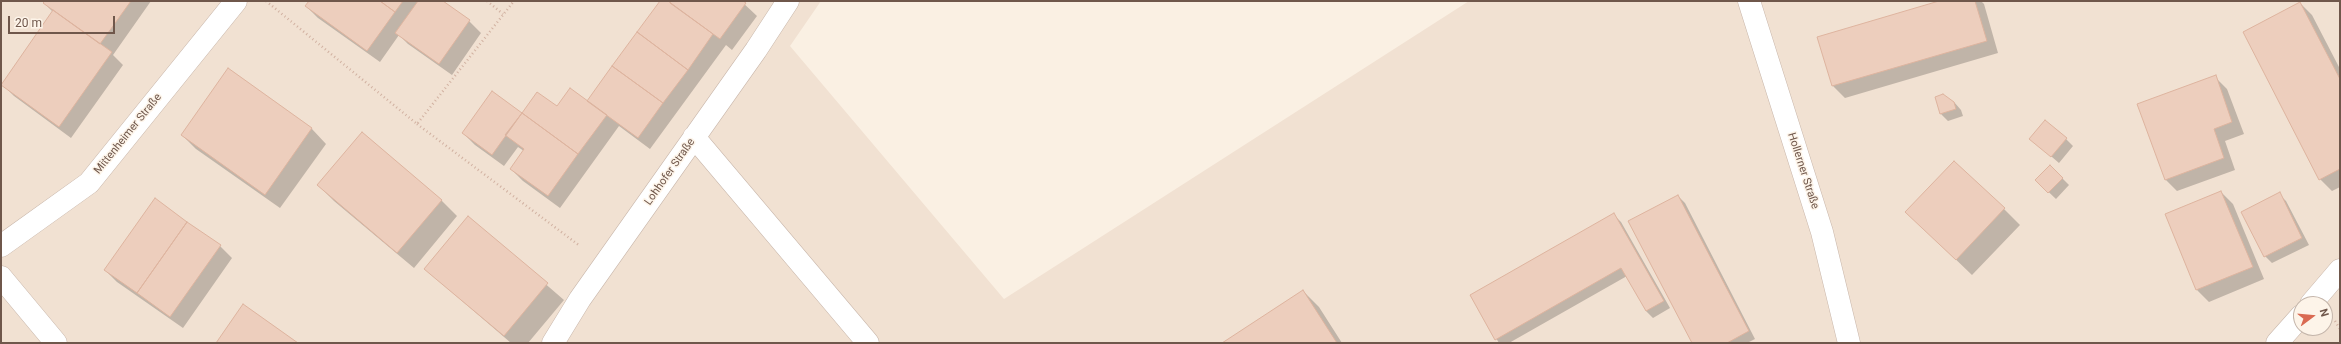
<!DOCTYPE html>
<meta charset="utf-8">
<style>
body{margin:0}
#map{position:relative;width:2341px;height:344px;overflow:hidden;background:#faf0e3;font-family:Roboto,sans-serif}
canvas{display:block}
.frame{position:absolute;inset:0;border:2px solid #6f574b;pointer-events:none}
.north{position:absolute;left:2293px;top:296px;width:40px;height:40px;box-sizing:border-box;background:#fdf4e9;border:1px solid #c4b5aa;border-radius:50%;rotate:74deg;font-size:11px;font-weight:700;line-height:16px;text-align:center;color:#6f574b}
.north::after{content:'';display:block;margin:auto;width:14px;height:18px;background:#da6a52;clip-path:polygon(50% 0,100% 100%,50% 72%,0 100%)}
.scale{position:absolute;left:8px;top:16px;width:107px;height:18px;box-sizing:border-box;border:2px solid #6f574b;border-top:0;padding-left:5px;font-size:12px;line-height:14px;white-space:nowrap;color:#6f574b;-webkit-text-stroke:3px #fdf4e9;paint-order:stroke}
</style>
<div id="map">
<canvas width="2341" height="344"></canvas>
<div class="frame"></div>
<div class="north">N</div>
<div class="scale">20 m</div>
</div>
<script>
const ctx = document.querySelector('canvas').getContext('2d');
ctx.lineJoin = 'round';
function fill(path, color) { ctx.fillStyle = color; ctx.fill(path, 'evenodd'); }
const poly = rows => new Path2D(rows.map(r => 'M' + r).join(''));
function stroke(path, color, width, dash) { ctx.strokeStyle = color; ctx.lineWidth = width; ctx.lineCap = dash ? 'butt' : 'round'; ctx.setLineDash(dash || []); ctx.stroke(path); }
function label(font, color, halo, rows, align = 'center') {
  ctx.font = font + ' Roboto,sans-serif'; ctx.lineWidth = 3; ctx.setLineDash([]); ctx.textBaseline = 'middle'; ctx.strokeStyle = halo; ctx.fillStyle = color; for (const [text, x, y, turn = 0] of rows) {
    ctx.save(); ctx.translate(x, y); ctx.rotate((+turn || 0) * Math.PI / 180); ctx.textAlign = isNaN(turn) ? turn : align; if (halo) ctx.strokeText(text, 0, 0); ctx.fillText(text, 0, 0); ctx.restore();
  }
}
fill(poly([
 [1,1,821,1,790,46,1004,299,1469,1,2340,1,2340,343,1,343],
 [2301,304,2325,304,2325,328,2301,328]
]), '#f1e1d2');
fill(poly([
 [46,1,151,1,113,55,123,65,71,138,14,96,2,84,53,12,44,3],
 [310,1,441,1,469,21,481,33,452,75,408,44,399,35,380,62,318,18,306,6],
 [661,1,670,4,673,1,741,1,757,16,732,50,726,45,650,149,619,126,560,208,523,181,511,169,524,151,518,147,504,166,475,145,463,133,522,114,587,102],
 [1943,1,1981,1,1984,4,1998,53,1845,98,1833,86,1818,38],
 [2300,3,2312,15,2340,69,2340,187,2332,191,2320,179],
 [228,70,312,129,326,144,280,208,196,149,182,135],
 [2215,77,2227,89,2244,134,2225,141,2235,170,2177,191,2165,179],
 [1936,97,1954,102,1961,110,1963,116,1948,121,1941,114],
 [2031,139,2066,139,2073,146,2059,163],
 [2050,166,2069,185,2056,199,2036,180],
 [318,185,441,200,457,216,414,268,334,201],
 [2221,192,2233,204,2264,279,2209,302,2197,290,2166,215],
 [2279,194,2286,201,2309,245,2272,263,2265,256],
 [1678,196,1685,203,1755,339,1747,343,1693,343],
 [155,200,220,246,232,258,183,328,117,282,105,270],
 [2004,209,2020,225,1972,275,1923,228],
 [1614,215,1621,222,1670,308,1653,318,1646,311,1627,276,1509,343,1499,343,1471,296],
 [468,217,564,300,528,343,511,343,425,269],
 [1303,291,1319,307,1342,343,1224,343]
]), '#0003');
const building = poly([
 [45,1,131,1,100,44,43,3,45,1],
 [309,1,380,1,395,12,367,51,305,6,309,1],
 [380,1,403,1,395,12,380,1],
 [418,1,443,1,470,20,439,64,395,33,418,1],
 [660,1,668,1,713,34,688,70,637,32,660,1],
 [671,1,743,1,746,3,720,39,670,3,671,1],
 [1939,1,1975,1,1987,41,1832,86,1817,37,1939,1],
 [2300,2,2340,79,2340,169,2319,180,2243,32,2300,2],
 [53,10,112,52,59,127,1,85,53,10],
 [637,32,688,70,663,103,612,66,637,32],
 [612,66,663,103,638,138,587,101,612,66],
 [228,68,312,128,265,195,181,135,228,68],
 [2216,75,2232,122,2214,129,2224,158,2165,180,2137,104,2216,75],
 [570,88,607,115,578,154,522,113,537,92,557,106,570,88],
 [492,91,522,113,492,155,462,133,492,91],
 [1943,94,1954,102,1956,109,1940,114,1935,97,1943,94],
 [522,113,578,154,548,196,510,169,524,149,505,135,522,113],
 [2045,120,2067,138,2051,157,2029,139,2045,120],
 [362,132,442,200,397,253,317,185,362,132],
 [1954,161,2005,208,1956,260,1905,212,1954,161],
 [2050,165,2063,178,2048,193,2035,180,2050,165],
 [2221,191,2253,267,2196,290,2165,214,2221,191],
 [2280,192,2302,238,2264,257,2241,212,2280,192],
 [1678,195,1749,331,1727,343,1692,343,1628,221,1678,195],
 [155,198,187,222,137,293,104,270,155,198],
 [1614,213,1664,301,1646,311,1621,268,1495,340,1470,295,1614,213],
 [468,216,548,283,504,336,424,269,468,216],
 [187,222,221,245,170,317,137,293,187,222],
 [1303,290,1337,343,1222,343,1303,290],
 [243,304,298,343,216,343,243,304]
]);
fill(building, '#edcebd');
stroke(building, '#deb49f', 1);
const minor = poly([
 [1749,1,1822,232,1849,343],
 [694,137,868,343],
 [1,246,89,183,236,1],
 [1,277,56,343],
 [2311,304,2340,270],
 [553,343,580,299,756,50,788,1],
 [2277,343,2301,316]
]);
stroke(minor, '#c9b7ab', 23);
stroke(poly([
 [266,1,417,124,514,1],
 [487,1,503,14],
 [417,124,580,246],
 [2335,321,2340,329]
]), '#d1b1a1', 2.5, [1, 3]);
stroke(minor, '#fff', 22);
label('11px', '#6f574b', '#fdf4e9', [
 ["Mittenheimer Straße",128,134,-51],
 ["Hollerner Straße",1803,171,72],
 ["Lohhofer Straße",670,172,-55]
]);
</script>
